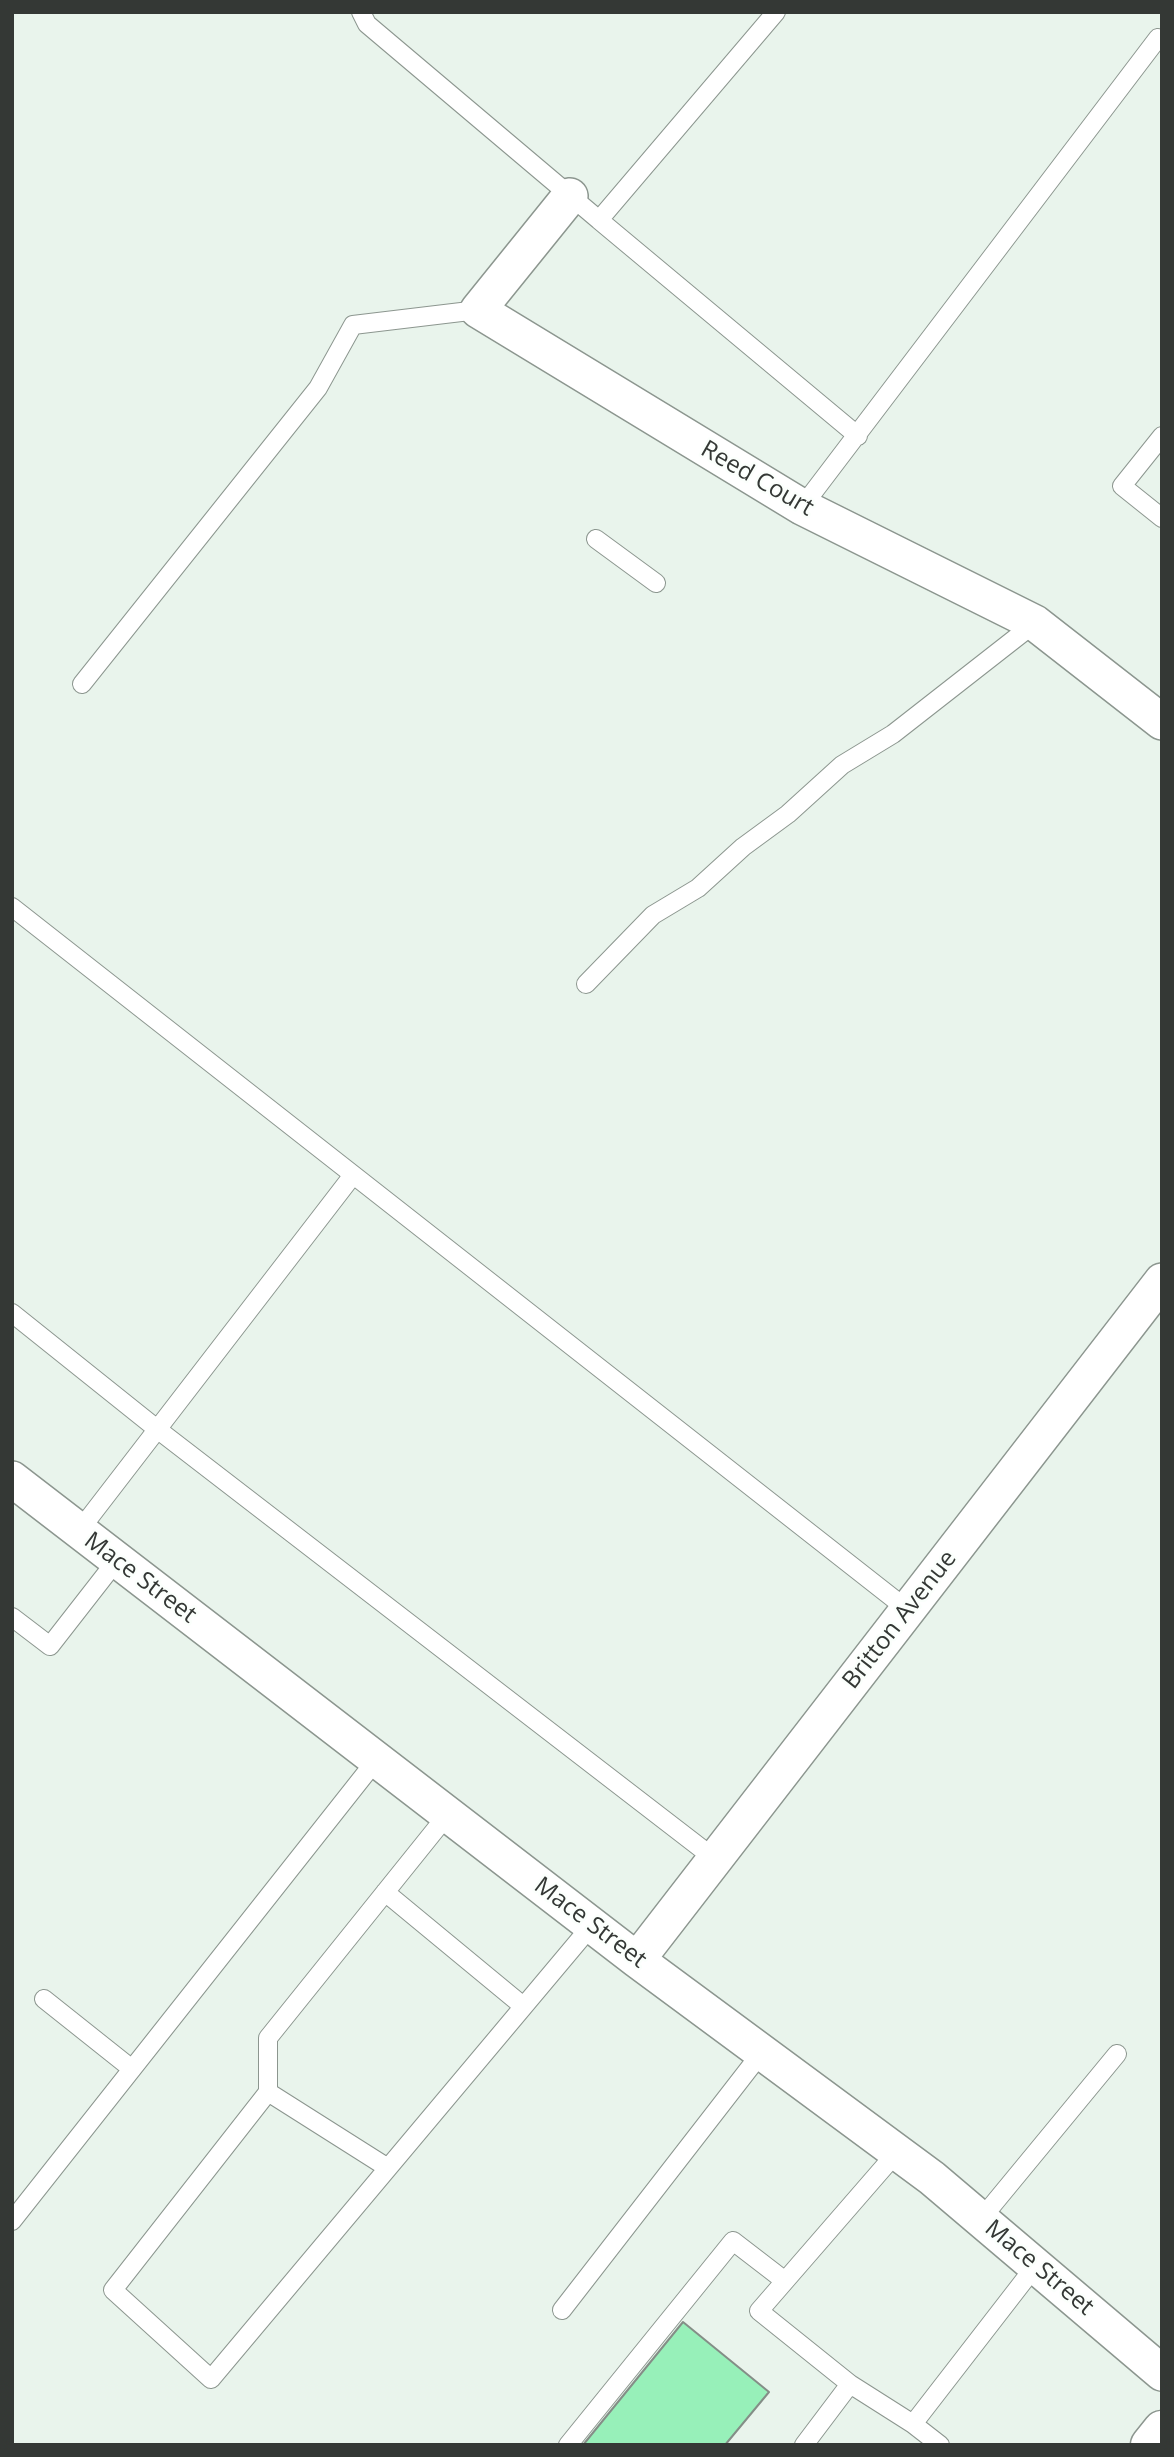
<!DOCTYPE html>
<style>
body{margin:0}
#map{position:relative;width:1174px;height:2457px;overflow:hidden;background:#e9f4ec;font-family:"Open Sans",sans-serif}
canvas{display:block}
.frame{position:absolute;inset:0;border:14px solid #343835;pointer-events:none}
</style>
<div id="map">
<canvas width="1174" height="2457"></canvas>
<div class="frame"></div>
</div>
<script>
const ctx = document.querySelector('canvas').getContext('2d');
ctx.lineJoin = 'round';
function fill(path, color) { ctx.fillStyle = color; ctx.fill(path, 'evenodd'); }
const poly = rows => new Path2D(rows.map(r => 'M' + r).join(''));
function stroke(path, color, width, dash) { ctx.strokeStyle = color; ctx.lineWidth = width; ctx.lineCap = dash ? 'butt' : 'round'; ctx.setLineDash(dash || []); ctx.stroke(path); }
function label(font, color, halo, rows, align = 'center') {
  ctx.font = font + ' "Open Sans",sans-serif'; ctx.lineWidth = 5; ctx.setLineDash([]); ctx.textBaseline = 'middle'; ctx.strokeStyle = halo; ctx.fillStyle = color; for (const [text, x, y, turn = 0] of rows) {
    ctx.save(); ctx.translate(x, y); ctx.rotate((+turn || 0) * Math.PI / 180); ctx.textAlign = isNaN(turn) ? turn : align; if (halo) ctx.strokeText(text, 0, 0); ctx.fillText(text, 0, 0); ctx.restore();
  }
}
const building = poly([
 [683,2322,769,2392,725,2445,583,2445,683,2322]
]);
fill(building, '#97f0b9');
stroke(building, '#848e87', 2);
const lane = poly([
 [361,12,367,24,599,220],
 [776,12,599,220,858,436],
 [1162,436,1122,486,1162,518],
 [802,507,1158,38],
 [596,539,656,583],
 [82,684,318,388,353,325,478,310],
 [12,907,908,1610],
 [586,984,653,915,698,888,743,847,788,814,842,765,893,734,1035,623],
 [12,1313,157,1429,715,1859],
 [79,1531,353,1175],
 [12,1617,50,1646,117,1560],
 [448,1814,268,2038,268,2092,113,2290,211,2379,592,1925],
 [385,1892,523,2006],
 [44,1999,132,2069],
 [268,2092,388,2168],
 [981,2219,1117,2054],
 [12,2221,377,1759],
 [562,2310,762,2052],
 [850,2384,759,2311,897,2152],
 [568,2445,733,2241,785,2281],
 [804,2445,850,2384,913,2424],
 [940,2445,913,2424,1036,2265]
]);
const street = poly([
 [570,196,478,310,802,507,1035,623,1162,722],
 [12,1479,637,1960,932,2178,1162,2373],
 [637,1960,1162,1281]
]);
const secondary = poly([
 [1150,2445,1162,2430]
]);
stroke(lane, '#8c968f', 20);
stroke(street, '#8c968f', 38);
stroke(secondary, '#8c968f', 41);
stroke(lane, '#fff', 18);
stroke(street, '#fff', 35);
stroke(secondary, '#fff', 38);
label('24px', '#343835', '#fbfffc', [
 ["Reed Court",757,479,30],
 ["Mace Street",140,1578,37],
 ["Britton Avenue",900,1620,-52],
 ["Mace Street",590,1923,37],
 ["Mace Street",1039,2268,40]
]);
</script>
